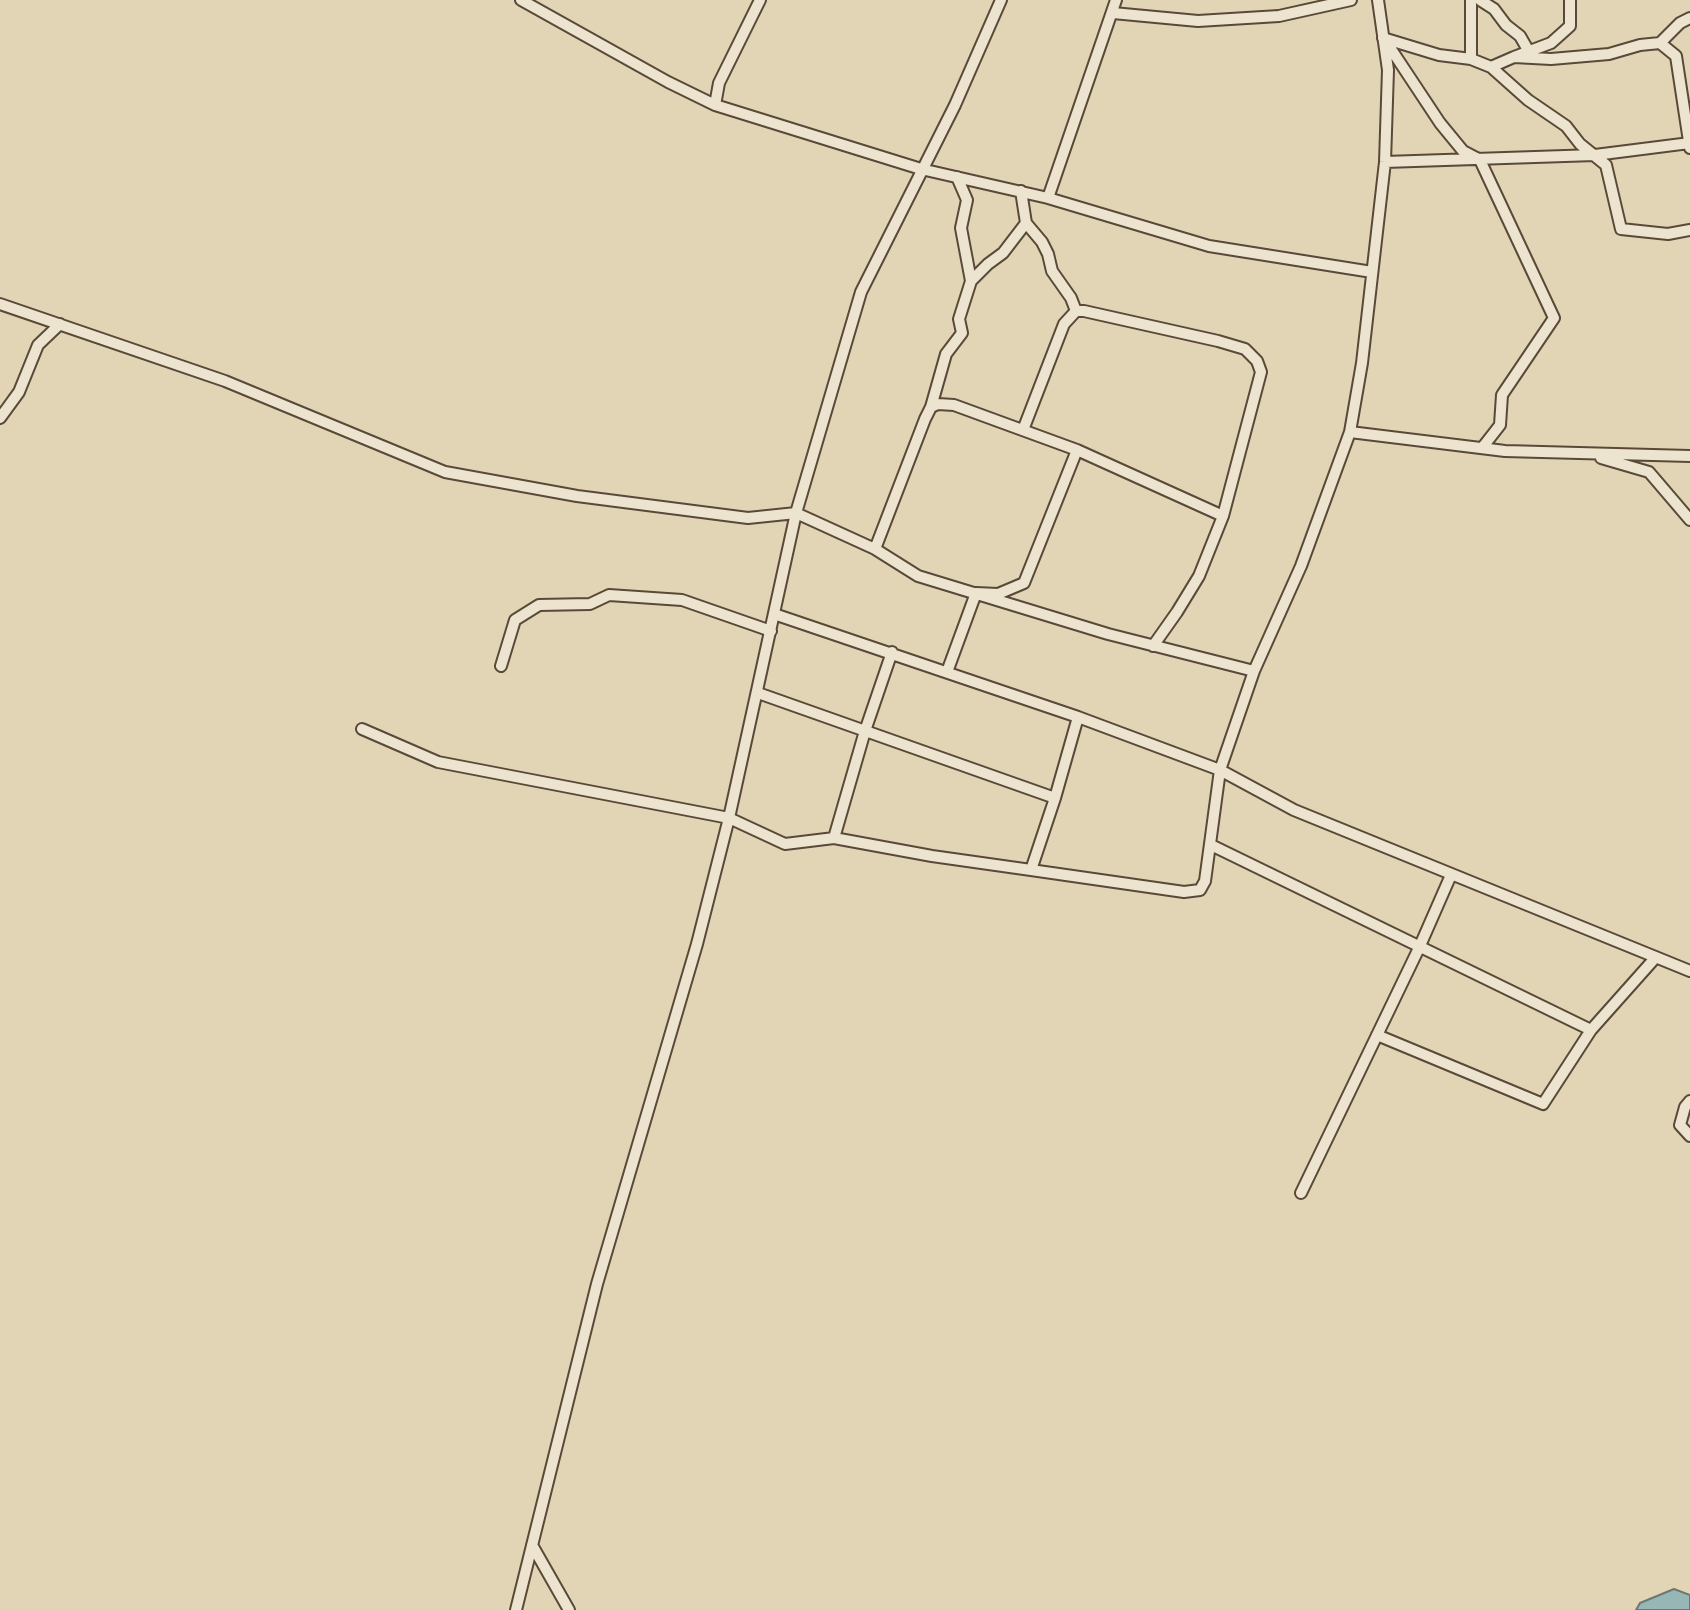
<!DOCTYPE html>
<style>
body{margin:0}
canvas{display:block;background:#e2d5b5}
</style>
<canvas width="1690" height="1610"></canvas>
<script>
const ctx = document.querySelector('canvas').getContext('2d');
ctx.lineJoin = 'round';
function fill(path, color) { ctx.fillStyle = color; ctx.fill(path, 'evenodd'); }
const poly = rows => new Path2D(rows.map(r => 'M' + r).join(''));
function stroke(path, color, width, dash) { ctx.strokeStyle = color; ctx.lineWidth = width; ctx.lineCap = dash ? 'butt' : 'round'; ctx.setLineDash(dash || []); ctx.stroke(path); }
const water = poly([
 [1674,1589,1690,1595,1690,1610,1636,1610,1640,1603,1674,1589]
]);
fill(water, '#97b7b6');
stroke(water, '#6c7874', 2);
const minor = poly([
 [521,0,668,82,715,105,921,169,1048,198,1209,246,1372,272],
 [1471,0,1471,59],
 [1480,0,1494,9,1506,25,1520,36,1528,50],
 [1113,13,1198,21,1279,16,1351,0],
 [1383,38,1439,55,1471,59,1491,67,1528,100,1566,126,1580,144,1606,165,1621,229,1668,234,1690,230],
 [1385,40,1440,123,1463,151,1480,160,1554,318,1502,395,1500,425,1482,448],
 [1660,43,1680,23,1690,18],
 [1514,57,1551,43,1570,26,1570,0],
 [1491,67,1514,57,1551,59,1609,54,1640,45,1660,43,1676,56,1690,148],
 [715,105,719,83,760,0],
 [1385,162,1595,155,1690,143],
 [1048,198,1116,0],
 [1026,223,1042,242,1048,254,1052,271,1071,298,1076,311],
 [971,281,988,264,1003,253,1026,223,1021,191],
 [0,304,225,381,445,472,577,496,748,518,796,513,875,549,918,576,1108,634,1254,671],
 [931,407,946,354,962,333,959,319,971,281,961,228,967,200,957,177],
 [0,418,19,392,38,345,60,324],
 [1023,430,1064,324,1076,311,1084,311,1218,341,1245,349,1257,361,1261,372,1223,516,1199,576,1177,612,1153,646],
 [1350,432,1505,451,1690,456],
 [1601,458,1649,472,1690,520],
 [875,549,925,419,931,407,938,404,954,405,1077,450,1223,516],
 [774,614,1078,717,1220,770,1294,810,1690,971],
 [501,666,515,620,539,605,590,604,609,595,682,600,771,631],
 [947,672,976,593,998,594,1024,583,1077,450],
 [758,693,1055,798],
 [362,729,438,762,729,818,785,844,834,838,932,856,1031,870,1184,892,1200,890,1205,881,1220,770,1254,671,1301,566,1350,432,1362,363,1385,162,1388,70,1378,0],
 [834,838,865,731,892,652],
 [1211,845,1591,1030],
 [1031,870,1055,798,1078,717],
 [1377,1035,1543,1104,1591,1030,1656,957],
 [1690,1101,1685,1107,1680,1125,1690,1136],
 [1301,1193,1419,948,1451,875],
 [532,1545,569,1610],
 [516,1610,597,1284,697,944,729,818,796,513,861,292,955,105,1001,0]
]);
stroke(minor, '#5a4939', 14);
stroke(minor, '#ece4cf', 10);
</script>
